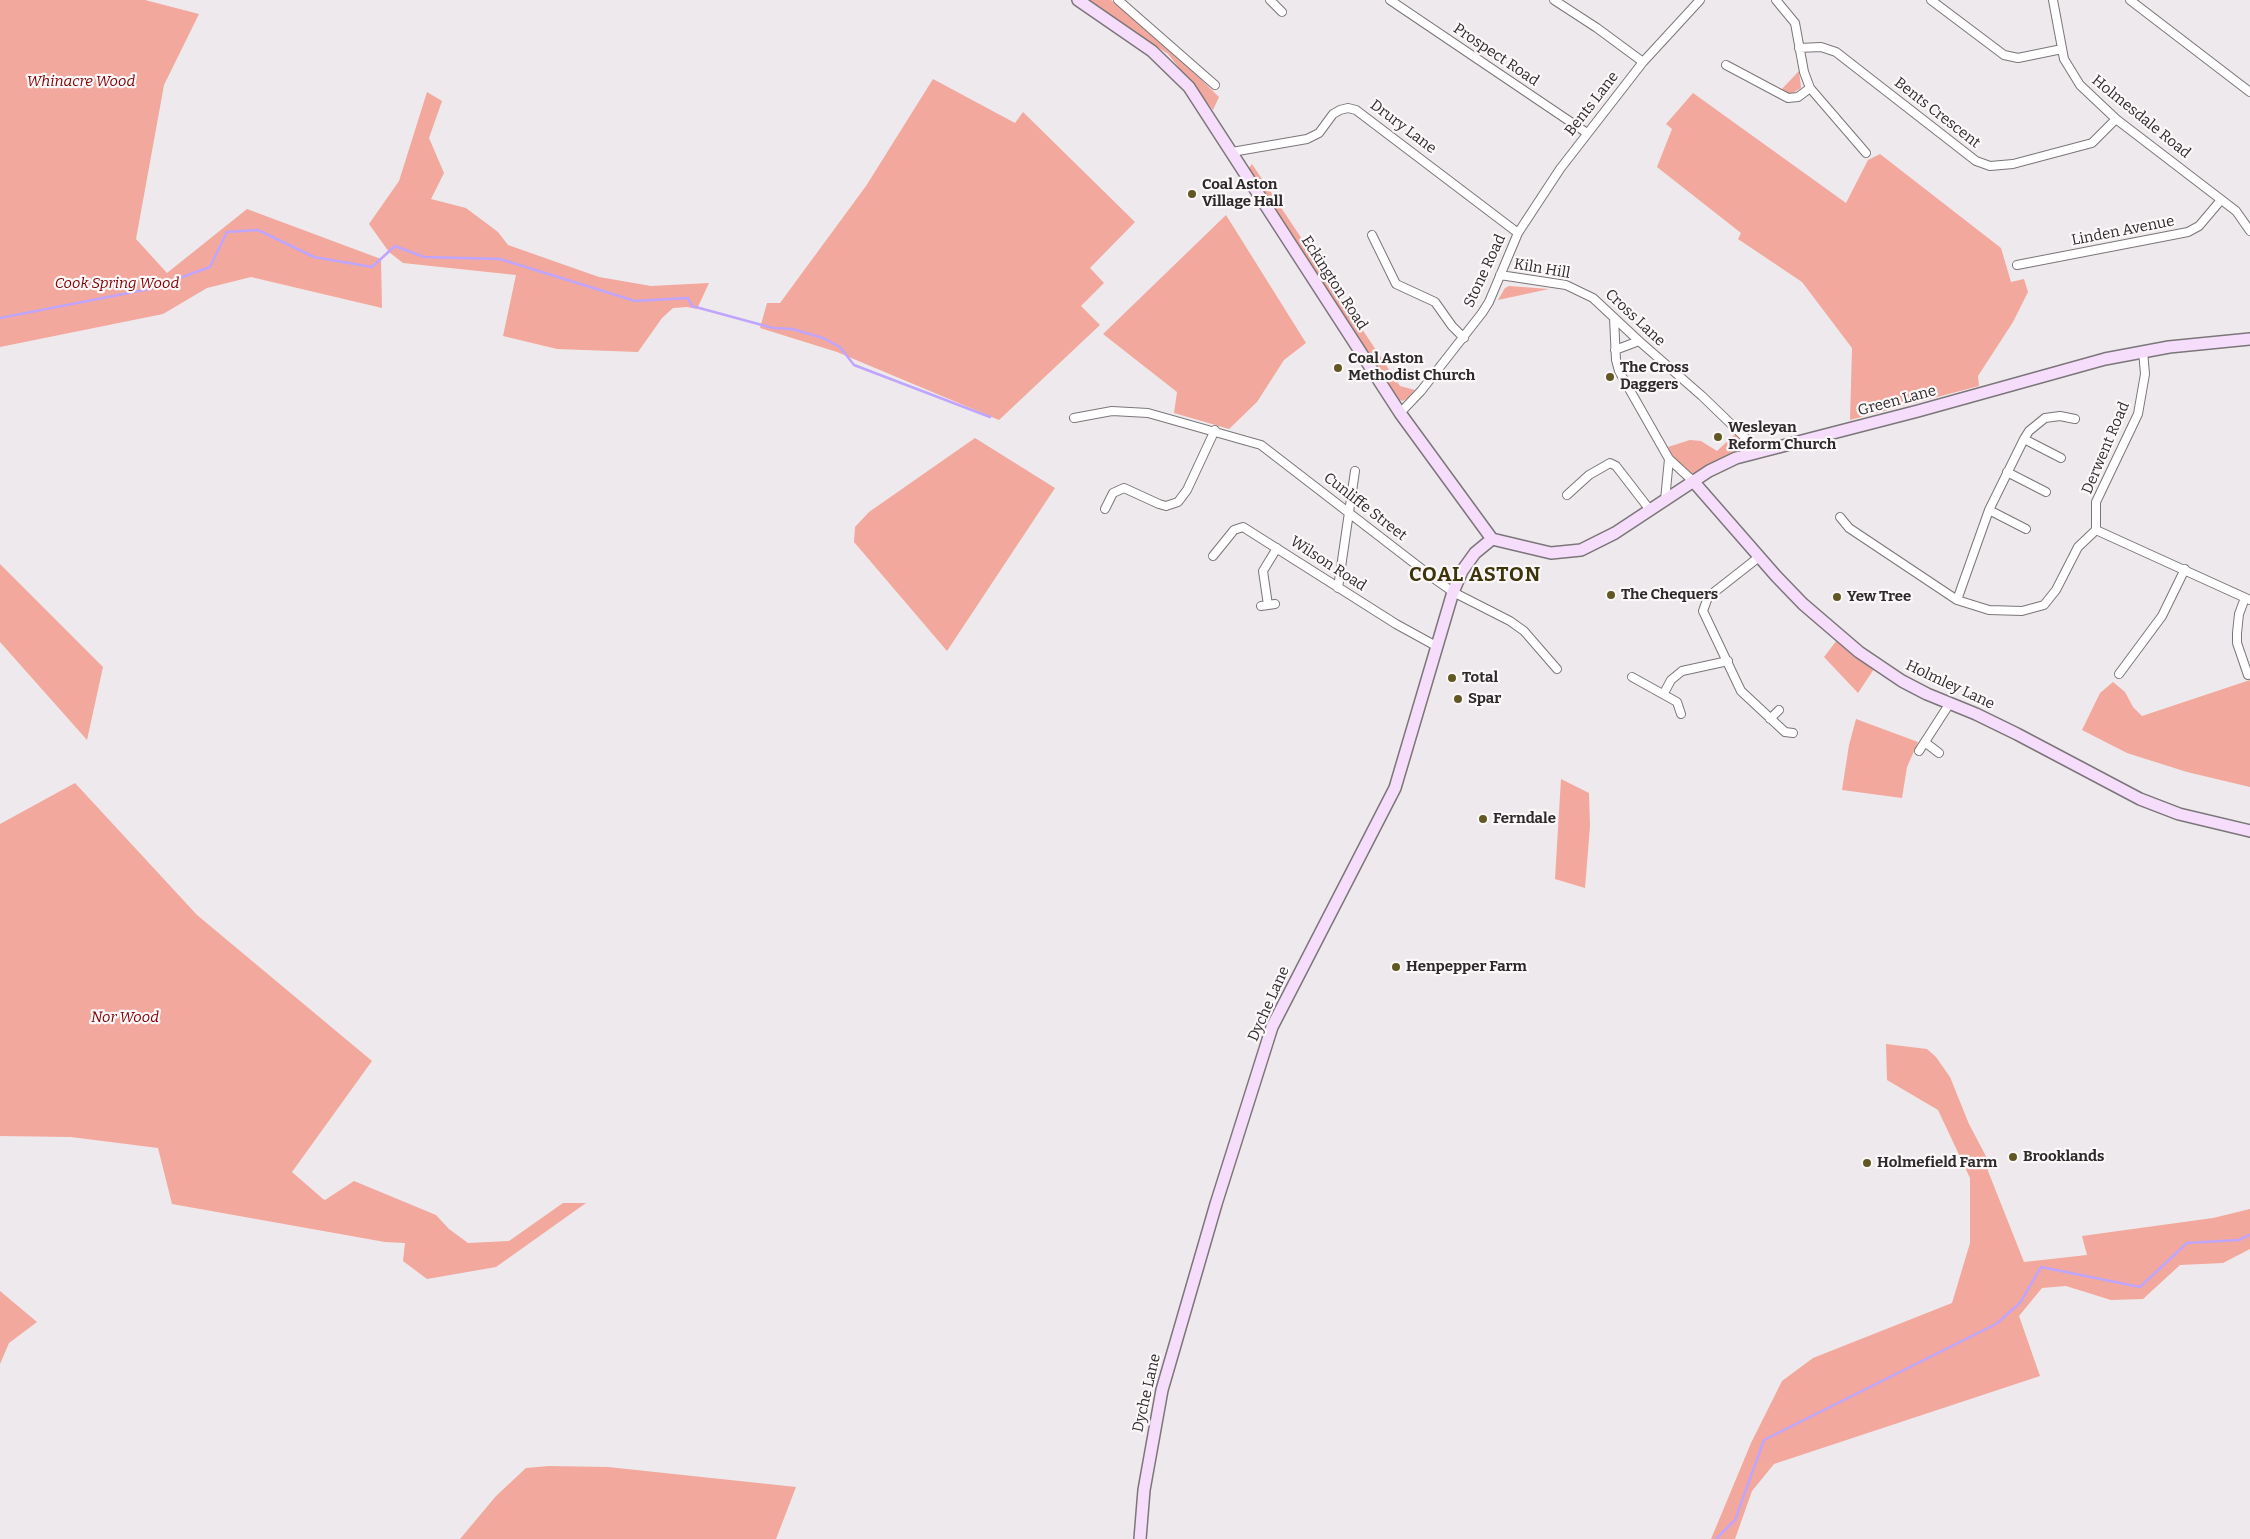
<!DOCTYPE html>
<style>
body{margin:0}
canvas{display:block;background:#eee9ec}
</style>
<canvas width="2250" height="1539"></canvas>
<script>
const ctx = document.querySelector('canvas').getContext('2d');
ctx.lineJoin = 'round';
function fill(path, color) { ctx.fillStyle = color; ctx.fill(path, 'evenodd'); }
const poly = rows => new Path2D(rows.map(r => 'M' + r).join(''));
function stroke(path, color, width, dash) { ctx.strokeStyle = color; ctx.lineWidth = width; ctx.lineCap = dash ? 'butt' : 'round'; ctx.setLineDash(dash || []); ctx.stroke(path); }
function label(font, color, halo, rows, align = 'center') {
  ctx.font = font + ' Bitter,serif'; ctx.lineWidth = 4.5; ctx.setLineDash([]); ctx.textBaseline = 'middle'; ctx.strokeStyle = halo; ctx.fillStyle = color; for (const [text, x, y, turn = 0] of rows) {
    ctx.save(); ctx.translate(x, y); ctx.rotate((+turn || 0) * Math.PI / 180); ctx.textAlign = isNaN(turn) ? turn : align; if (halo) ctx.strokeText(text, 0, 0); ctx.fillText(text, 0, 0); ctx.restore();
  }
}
fill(poly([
 [0,0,145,0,199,14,164,85,136,239,167,273,247,209,381,259,382,308,251,277,207,288,163,314,0,347],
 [1088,0,1111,0,1171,50,1219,97,1213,110,1168,54],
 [1799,71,1801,88,1791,94,1780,91],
 [933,79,1015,123,1023,112,1135,222,1090,268,1104,283,1081,306,1100,325,999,420,837,352,760,328,767,303,780,303,866,186],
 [427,92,442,101,429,138,444,173,431,199,466,208,498,232,508,245,599,277,651,286,709,283,697,309,687,307,673,308,662,318,638,352,557,349,503,336,516,275,403,263,389,252,369,224,399,181],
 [1693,93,1846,203,1868,160,1880,154,2001,248,2011,282,2024,279,2028,292,2013,322,1978,376,1979,386,1850,420,1852,348,1802,282,1738,239,1741,233,1657,167,1672,129,1666,124],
 [1252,164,1400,386,1415,390,1408,398,1403,401,1397,399,1310,266,1249,168],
 [1226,215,1306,343,1284,360,1257,402,1229,429,1174,413,1177,392,1103,334],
 [1509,286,1549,289,1498,300,1505,288],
 [1735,434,1742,441,1744,447,1692,474,1674,459,1668,447,1690,440,1701,441,1717,451],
 [975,438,1055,488,947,651,854,542,855,527,869,512],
 [0,564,103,667,87,740,0,642],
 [1837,640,1874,669,1858,693,1824,657],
 [2250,680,2250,787,2187,772,2127,753,2082,730,2100,693,2113,682,2125,692,2133,707,2142,716],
 [1856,719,1918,742,1907,767,1902,798,1842,790,1849,745],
 [1561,779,1589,793,1590,826,1585,888,1555,879],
 [75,783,197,915,372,1061,292,1172,323,1199,325,1200,354,1181,436,1215,449,1229,468,1243,509,1241,563,1203,586,1203,496,1267,427,1279,403,1261,405,1243,385,1242,172,1204,158,1148,71,1137,0,1136,0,824],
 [1886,1044,1927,1049,1936,1057,1950,1077,1969,1124,1989,1162,1988,1171,2024,1262,2087,1255,2082,1236,2213,1218,2250,1209,2250,1249,2223,1263,2180,1265,2143,1299,2111,1300,2066,1286,2042,1288,2019,1316,2040,1376,1774,1464,1752,1491,1735,1539,1711,1539,1751,1443,1782,1381,1813,1358,1952,1303,1970,1243,1970,1178,1938,1110,1887,1080],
 [0,1291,37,1322,9,1343,0,1364],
 [549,1466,608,1467,796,1487,776,1539,460,1539,496,1496,526,1468]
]), '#f2a89c');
stroke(poly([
 [0,318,149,289,210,267,227,232,258,230,314,257,372,267,395,246,424,257,500,259,635,301,688,298,692,306,773,328,792,329,823,338,840,347,854,365,990,417],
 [1716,1539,1735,1520,1764,1440,1996,1324,2020,1303,2041,1267,2140,1287,2187,1243,2239,1240,2250,1235]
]), '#bfa5fd', 2.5);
const minor = poly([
 [1118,0,1215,85],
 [1270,0,1282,12],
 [1390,0,1587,133],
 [1554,0,1597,28,1643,62],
 [1776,0,1795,23,1804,72,1810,88,1866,153],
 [1931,0,2004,55,2018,58,2062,49],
 [2053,0,2064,59,2080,85,2116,119,2236,211,2250,231],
 [2130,0,2250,92],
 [1799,48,1821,47,1836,52,1976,161,1990,166,2013,164,2092,143,2116,119],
 [1726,65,1788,98,1798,97,1810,88],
 [1232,152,1307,139,1319,133,1333,114,1340,110,1348,108,1356,110,1518,233],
 [1372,235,1396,284,1435,302,1452,326,1464,338],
 [2017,265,2188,232,2199,226,2221,200],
 [1500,275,1566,285,1593,298,1639,341,1702,396,1759,451],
 [1614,318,1616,360,1619,371,1669,459,1693,481],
 [1615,350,1639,341],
 [1400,413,1421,391,1482,313,1489,302,1518,233,1560,169,1643,62,1700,0],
 [1074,418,1112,411,1148,413,1261,445,1436,580,1453,592,1510,621,1524,631,1557,669],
 [2024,439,2061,458],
 [2007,472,2046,492],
 [1567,495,1589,475,1610,463,1616,466,1650,510],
 [1665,500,1669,459],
 [1105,509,1113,493,1124,488,1159,504,1166,506,1178,502,1187,490,1215,430],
 [1989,510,2026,529],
 [1840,517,1849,528,1957,600,1989,610,2022,611,2044,605,2056,590,2078,547,2096,530,2096,502,2138,414,2145,374,2143,351],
 [2096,530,2250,600],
 [1213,556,1234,530,1243,527,1396,624,1436,646],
 [1759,557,1708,597,1703,611,1741,691,1785,732,1793,733],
 [1338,588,1355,471],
 [2245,598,2239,614,2237,633,2237,643,2248,675],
 [1957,600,1989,510,2024,439,2029,431,2045,418,2060,416,2075,419],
 [1268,605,1263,571,1277,548],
 [1261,606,1275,604],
 [2119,674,2162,616,2185,569],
 [1632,677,1677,702,1681,714],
 [1664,693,1671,680,1682,671,1728,661],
 [1770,719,1779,710],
 [1926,743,1939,753],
 [1919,751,1950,703]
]);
const secondary = poly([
 [1078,0,1152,51,1189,87,1400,413,1492,539],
 [1693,481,1776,576,1803,604,1859,652,1902,681,1927,694,1976,714,2017,734,2140,799,2179,814,2250,831],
 [1492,539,1551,553,1581,550,1615,533,1709,471,1736,458,1918,411,2105,359,2169,347,2250,339],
 [1140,1539,1144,1490,1162,1390,1216,1204,1272,1027,1395,788,1453,592,1462,571,1475,553,1492,539]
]);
stroke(minor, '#7b7679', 10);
stroke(secondary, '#7b7679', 14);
stroke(minor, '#fff', 8);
stroke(secondary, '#f5ddfb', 11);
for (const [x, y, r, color] of [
 [1192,194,5,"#605723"],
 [1338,368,5,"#605723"],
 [1610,377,5,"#605723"],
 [1718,437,5,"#605723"],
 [1611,595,5,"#605723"],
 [1837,597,5,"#605723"],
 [1452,678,5,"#605723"],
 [1458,699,5,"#605723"],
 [1483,819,5,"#605723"],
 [1396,967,5,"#605723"],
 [2013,1157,5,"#605723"],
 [1867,1163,5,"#605723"]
]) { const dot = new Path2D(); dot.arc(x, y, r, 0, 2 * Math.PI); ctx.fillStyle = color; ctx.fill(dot); stroke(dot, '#fcf7f9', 2); }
label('15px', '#2c2a2b', '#fcf7f9', [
 ["Prospect Road",1496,55,34],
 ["Bents Lane",1592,104,-52],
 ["Bents Crescent",1937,113,38],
 ["Holmesdale Road",2141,117,39],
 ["Drury Lane",1403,127,37],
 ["Linden Avenue",2123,231,-11],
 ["Kiln Hill",1542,269,10],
 ["Stone Road",1485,271,-65],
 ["Eckington Road",1334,283,57],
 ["Cross Lane",1635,318,43],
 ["Green Lane",1897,401,-15],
 ["Derwent Road",2106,448,-67],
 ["Cunliffe Street",1365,507,38],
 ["Wilson Road",1328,564,33],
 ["Holmley Lane",1950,685,25],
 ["Dyche Lane",1269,1004,-66],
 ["Dyche Lane",1147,1393,-77]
]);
label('italic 15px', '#810000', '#fcf7f9', [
 ["Whinacre Wood",81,82],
 ["Cook Spring Wood",117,284],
 ["Nor Wood",125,1018]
]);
label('bold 15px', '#2c2a2b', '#fcf7f9', [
 ["Coal Aston",1202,185],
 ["Village Hall",1202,202],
 ["Coal Aston",1348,359],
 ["Methodist Church",1348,376],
 ["The Cross",1620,368],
 ["Daggers",1620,385],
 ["Wesleyan",1728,428],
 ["Reform Church",1728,445],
 ["The Chequers",1621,595],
 ["Yew Tree",1847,597],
 ["Total",1462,678],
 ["Spar",1468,699],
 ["Ferndale",1493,819],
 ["Henpepper Farm",1406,967],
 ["Brooklands",2023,1157],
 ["Holmefield Farm",1877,1163]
], 'left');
ctx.letterSpacing = '1px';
label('bold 20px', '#3c350a', '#fcf7f9', [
 ["COAL ASTON",1475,575]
]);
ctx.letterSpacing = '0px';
</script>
